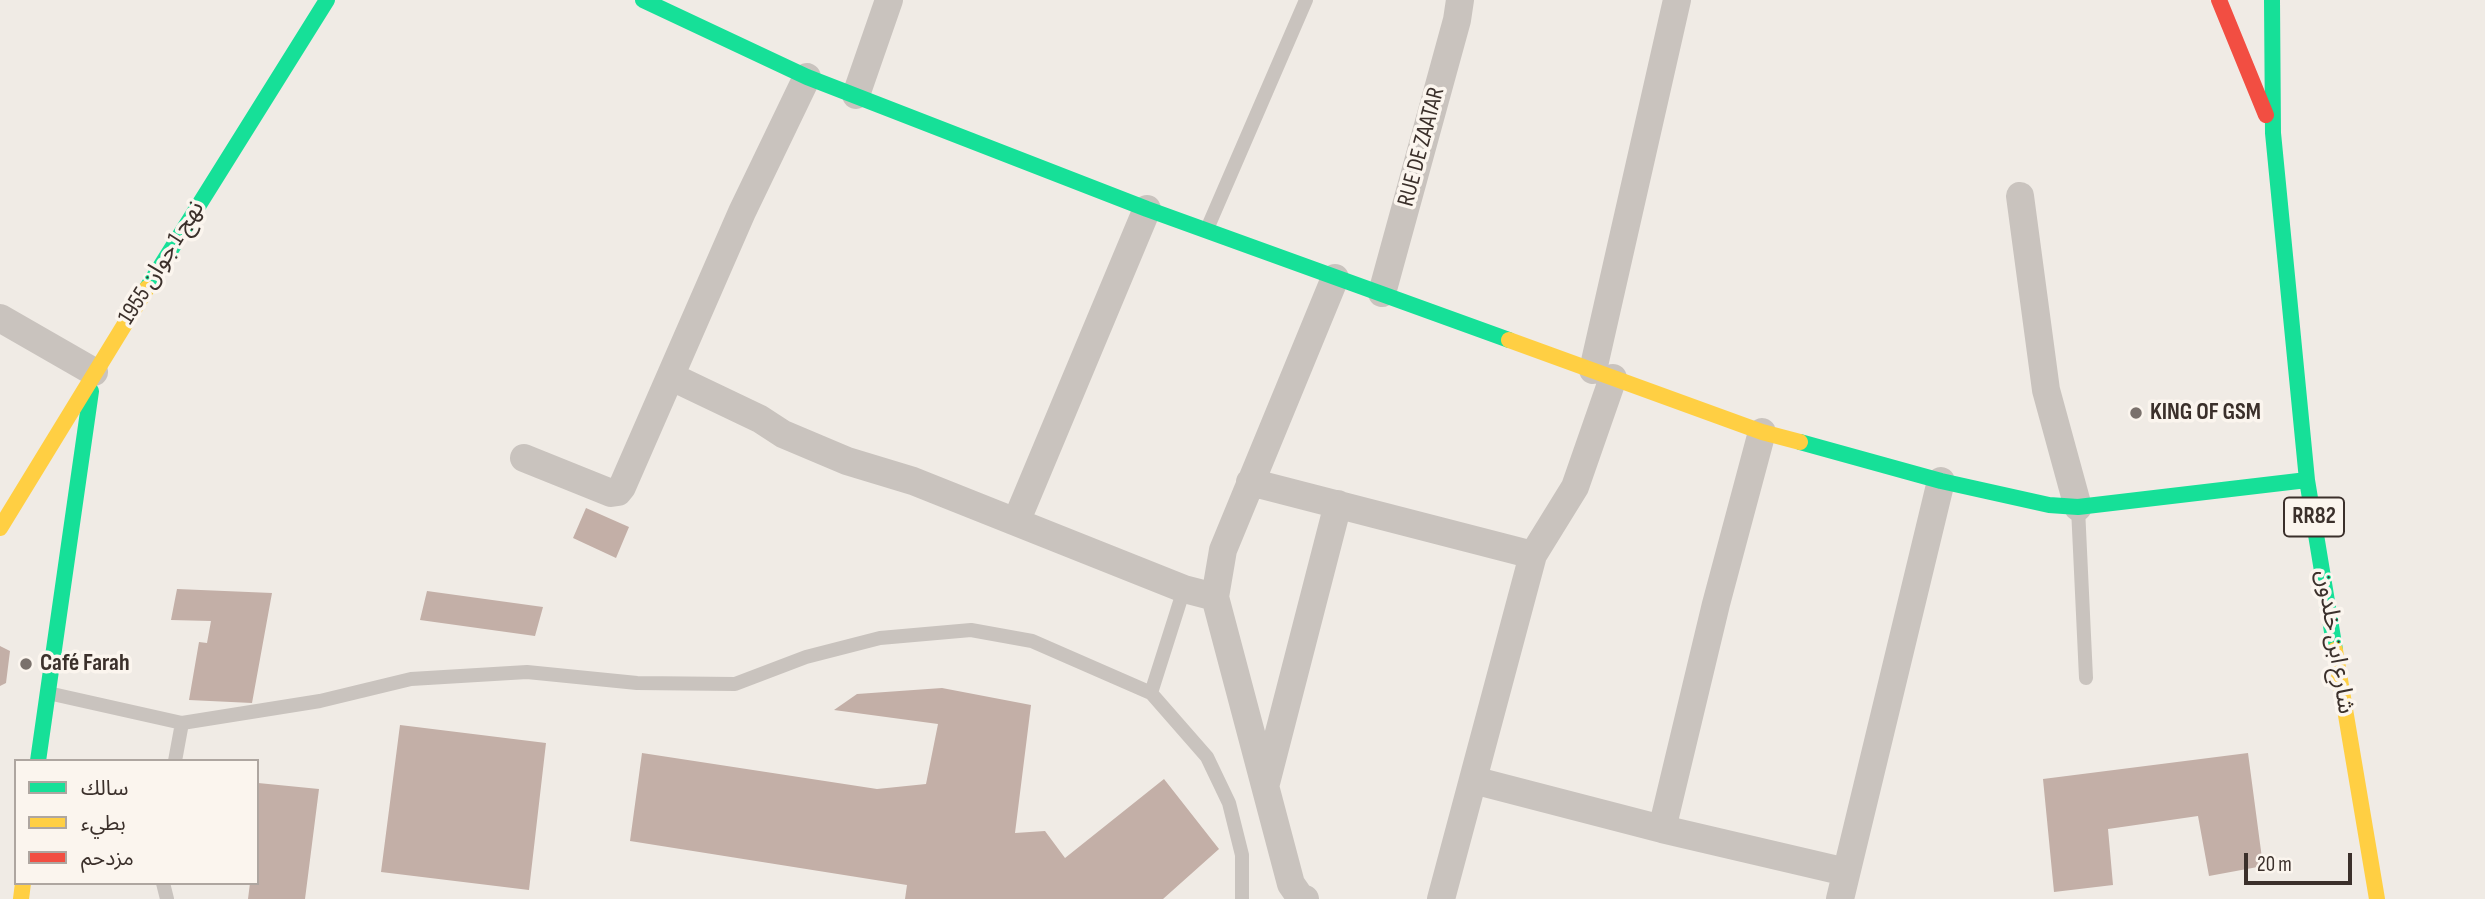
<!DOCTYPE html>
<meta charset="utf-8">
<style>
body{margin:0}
#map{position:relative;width:2485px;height:899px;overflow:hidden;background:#f0ebe5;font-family:"Sofia Sans Condensed","Noto Sans Arabic",sans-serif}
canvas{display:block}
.legend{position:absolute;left:14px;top:759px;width:245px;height:126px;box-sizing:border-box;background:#fbf5ee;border:2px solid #aea6a0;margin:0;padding:9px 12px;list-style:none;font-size:21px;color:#3b302b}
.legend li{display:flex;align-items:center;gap:14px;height:35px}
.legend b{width:35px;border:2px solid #aea6a0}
.scale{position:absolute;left:2244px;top:853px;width:108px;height:32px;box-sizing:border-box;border:4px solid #3b302b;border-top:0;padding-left:9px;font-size:21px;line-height:24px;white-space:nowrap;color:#3b302b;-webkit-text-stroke:5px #fbf5ee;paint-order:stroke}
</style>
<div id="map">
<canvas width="2485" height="899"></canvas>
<ul class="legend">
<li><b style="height:9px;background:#16e098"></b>سالك</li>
<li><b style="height:9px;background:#ffcf43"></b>بطيء</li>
<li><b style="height:9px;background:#f24e42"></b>مزدحم</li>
</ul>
<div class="scale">20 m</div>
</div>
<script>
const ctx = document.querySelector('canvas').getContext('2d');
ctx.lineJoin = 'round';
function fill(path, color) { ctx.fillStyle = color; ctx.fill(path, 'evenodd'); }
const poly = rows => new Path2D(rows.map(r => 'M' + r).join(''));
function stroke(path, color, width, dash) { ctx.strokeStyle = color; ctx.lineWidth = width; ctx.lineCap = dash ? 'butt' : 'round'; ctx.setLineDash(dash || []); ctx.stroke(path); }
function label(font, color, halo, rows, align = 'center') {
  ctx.font = font + ' "Sofia Sans Condensed","Noto Sans Arabic",sans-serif'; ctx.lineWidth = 7; ctx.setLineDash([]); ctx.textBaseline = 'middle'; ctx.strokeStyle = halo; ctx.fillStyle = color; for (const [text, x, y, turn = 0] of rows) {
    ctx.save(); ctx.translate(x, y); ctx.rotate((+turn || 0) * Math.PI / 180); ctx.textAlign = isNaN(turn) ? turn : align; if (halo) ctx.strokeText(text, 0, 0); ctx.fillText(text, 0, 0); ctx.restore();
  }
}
fill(poly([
 [586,508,629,527,616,558,573,538],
 [177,589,272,593,252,703,189,700,199,642,207,643,211,621,171,620],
 [427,591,543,607,535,636,420,620],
 [0,646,10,651,6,683,0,686],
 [942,688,1031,705,1015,833,1045,831,1065,858,1164,779,1219,849,1163,899,905,899,907,885,630,841,642,753,877,789,926,784,938,724,834,710,857,694],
 [400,725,546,743,529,890,381,872],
 [2248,753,2263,866,2209,876,2198,816,2108,829,2113,885,2054,892,2043,779],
 [258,783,319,789,305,899,248,899,250,883,257,883]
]), '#c3afa7');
stroke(poly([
 [1207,229,1306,0],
 [2078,508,2086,678],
 [48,693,182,723,320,701,411,679,527,672,637,683,735,684,806,657,880,638,971,630,1032,641,1151,693,1207,757,1229,803,1242,855,1242,899],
 [1151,693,1184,589],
 [175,761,182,723],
 [163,883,167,899]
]), '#c9c3be', 14);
stroke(poly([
 [856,95,889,0],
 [2020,196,2046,390,2078,507],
 [1382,293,1457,20,1460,0],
 [0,318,94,372],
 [1593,370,1677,0],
 [672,377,760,419,783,434,847,461,913,481,1184,589,1215,597],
 [524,458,611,493,618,492,622,487,742,212,807,77],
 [1250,482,1533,555],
 [1016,522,1147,209],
 [1473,780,1662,829,1846,872],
 [1266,783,1338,504],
 [1662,829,1716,604,1762,432],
 [1305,899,1300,897,1291,884,1215,597,1223,550,1335,278],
 [1441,899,1533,555,1575,487,1613,378],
 [1840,899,1941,481]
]), '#c9c3be', 28);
stroke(poly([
 [643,0,807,77,1147,209,1509,340],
 [2272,0,2273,133,2307,480,2335,650],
 [147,288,327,0],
 [1800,442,1941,481,2049,505,2078,507,2307,480],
 [38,761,91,391]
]), '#16e098', 16);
stroke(poly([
 [1509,340,1762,432,1800,442],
 [0,528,147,288],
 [2335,650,2377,899],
 [21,899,23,883]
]), '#ffcf43', 16);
stroke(poly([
 [2219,0,2266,115]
]), '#f24e42', 16);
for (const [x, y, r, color] of [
 [2136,413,7,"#7a716c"],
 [26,664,7,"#7a716c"]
]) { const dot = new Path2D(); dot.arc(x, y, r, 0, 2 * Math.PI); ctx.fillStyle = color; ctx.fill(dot); stroke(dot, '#fbf5ee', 2.5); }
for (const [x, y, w] of [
 [2314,517,60]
]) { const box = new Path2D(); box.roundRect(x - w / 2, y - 19.5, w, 39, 5); ctx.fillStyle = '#fbf5ee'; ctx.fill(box); stroke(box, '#3b302b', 2); }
label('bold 23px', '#3b302b', null, [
 ["RR82",2314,517]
]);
label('24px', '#3b302b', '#fbf5ee', [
 ["RUE DE ZAATAR",1422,147,-75],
 ["نهج 1 جوان 1955",162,263,-58],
 ["شارع ابن خلدون",2334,642,81]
]);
label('bold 24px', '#3b302b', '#fbf5ee', [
 ["KING OF GSM",2150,413],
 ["Café Farah",40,664]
], 'left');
</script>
